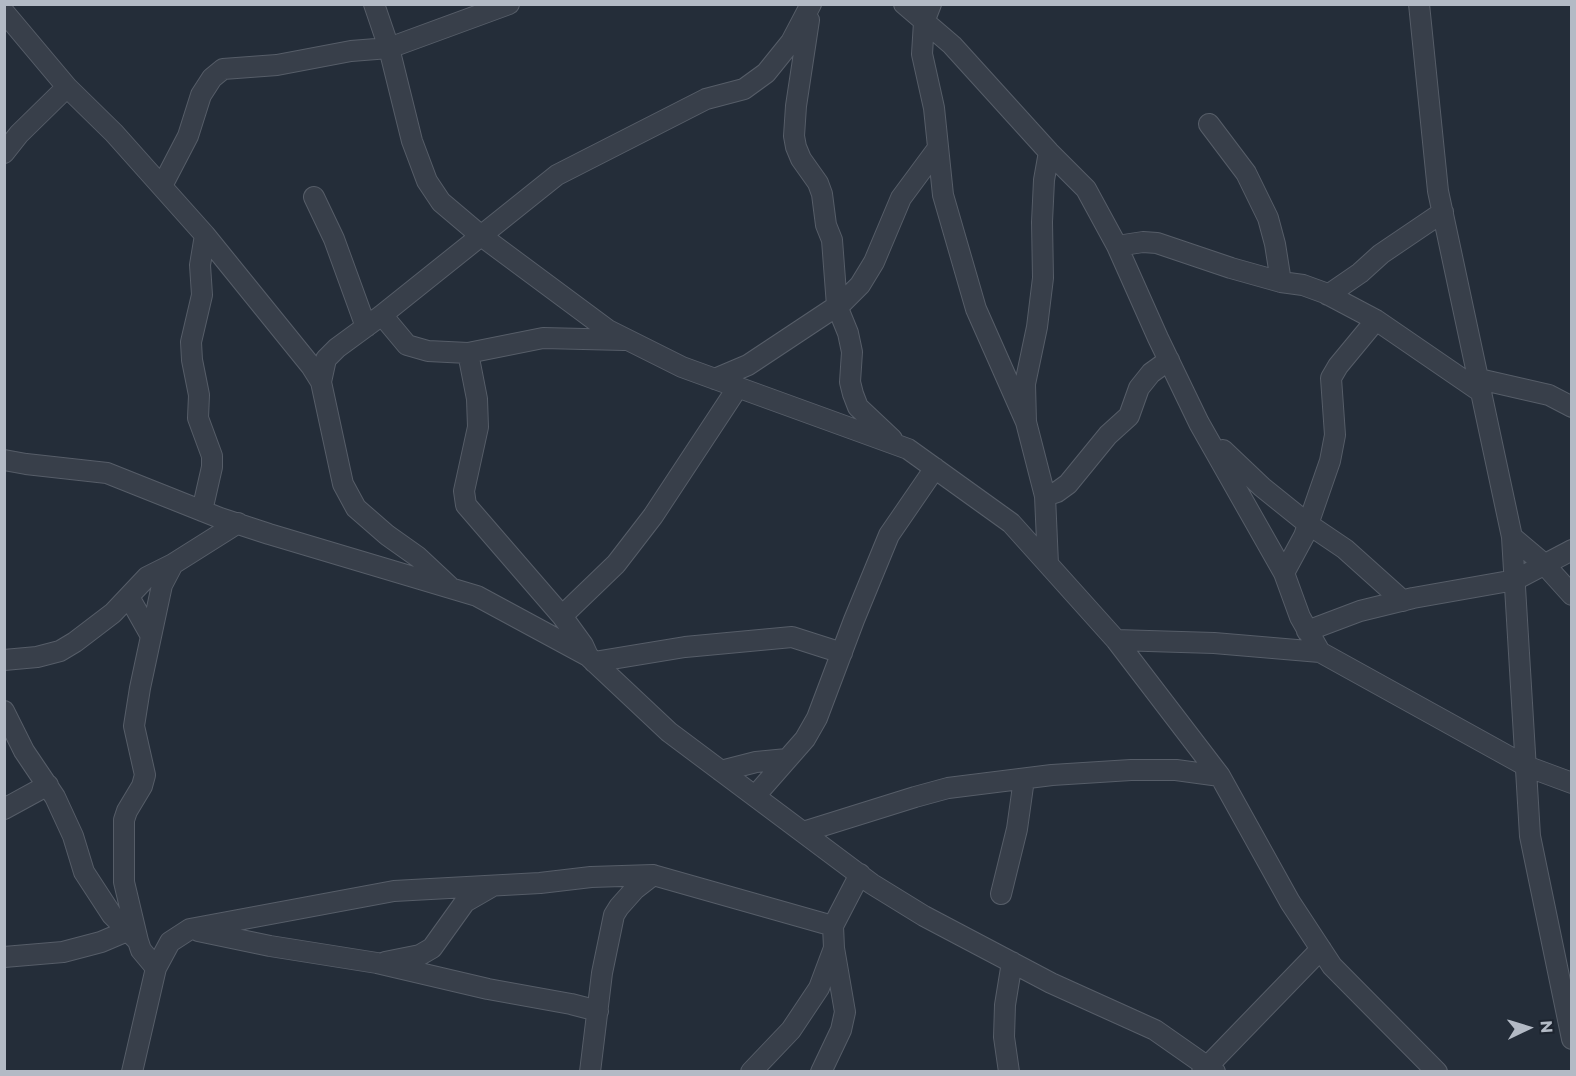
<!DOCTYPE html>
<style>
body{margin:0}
#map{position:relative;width:1576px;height:1076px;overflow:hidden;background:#242d39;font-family:Montserrat,sans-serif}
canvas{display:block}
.frame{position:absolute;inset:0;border:6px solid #b3bac5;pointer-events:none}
.north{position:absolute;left:1498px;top:998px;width:60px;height:60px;-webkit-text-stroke:4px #1d242f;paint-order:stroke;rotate:86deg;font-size:16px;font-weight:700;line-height:24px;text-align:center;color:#b3bac5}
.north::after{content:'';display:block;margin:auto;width:21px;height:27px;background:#b3bac5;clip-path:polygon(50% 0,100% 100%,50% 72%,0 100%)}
</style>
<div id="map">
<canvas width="1576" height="1076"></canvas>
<div class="frame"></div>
<div class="north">N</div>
</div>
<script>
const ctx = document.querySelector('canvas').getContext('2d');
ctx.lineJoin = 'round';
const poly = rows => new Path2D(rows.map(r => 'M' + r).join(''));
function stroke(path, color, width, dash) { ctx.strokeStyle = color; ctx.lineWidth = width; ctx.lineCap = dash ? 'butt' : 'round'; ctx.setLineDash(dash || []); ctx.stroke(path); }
const minor = poly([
 [374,4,389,48,412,141,427,181,441,202,480,235,608,330,682,367,908,449,1011,523,1116,640,1220,776,1290,902,1332,966,1437,1072],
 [904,4,952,45,1049,152,1086,189,1117,246,1158,338,1199,423,1284,573,1300,617,1320,652],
 [931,4,924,22,922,54,934,108,943,195,976,309,1026,422],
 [1419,4,1438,191,1512,537,1530,836,1572,1039],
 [4,12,67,87,114,133,205,235,311,366,321,382,343,484,356,508,387,535,418,557,449,586],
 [809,20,796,106,794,136,796,147,801,159,818,183,822,194,826,225,832,240,837,306,848,333,852,352,850,382,853,394,858,407,892,439],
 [1209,124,1246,173,1268,218,1275,244,1281,282],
 [4,153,19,134,67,87],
 [162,186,188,136,201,95,212,78,223,69,277,65,351,51,389,48,509,4],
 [314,197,334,239,366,327],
 [1117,246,1143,242,1157,243,1231,268,1281,282,1303,285,1325,293,1376,320,1481,392],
 [1328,295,1360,273,1381,254,1443,212],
 [382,315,407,345,428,351,468,353,543,338,624,340],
 [468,353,477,399,478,427,464,491,466,505,562,616,583,645,588,656],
 [715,379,748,365,843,302,860,285,874,262,901,198,938,148],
 [1479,379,1549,395,1572,407],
 [321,382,326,359,337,348,382,315,557,175,706,99,744,89,766,73,791,42,811,4],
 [1223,450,1262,487,1308,524,1345,549,1403,601],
 [4,460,26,464,107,473,220,518,269,534,477,596,588,656,669,732,872,884,924,916,1051,983,1155,1030,1215,1072],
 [1045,496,1057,492,1068,484,1108,435,1129,416,1139,388,1151,373,1169,360],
 [202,511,212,467,212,456,198,418,199,395,192,360,191,342,202,295,200,265,205,235],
 [1512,537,1544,564,1572,595],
 [1048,564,1045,496,1026,422,1025,384,1037,327,1043,278,1042,222,1044,180,1049,152],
 [1284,573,1304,536,1330,461,1335,435,1331,378,1338,366,1376,320],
 [129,597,151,636],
 [562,616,616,564,653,516,738,387],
 [1307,631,1360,611,1413,598,1515,580,1572,550],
 [1116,640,1214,643,1320,652,1526,766,1572,783],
 [4,660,37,657,60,651,75,642,113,613,147,577,173,564],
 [594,662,685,647,792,637,842,653],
 [4,711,24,751,55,797,73,836,84,872,112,915,137,940],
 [721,771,756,762,787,759],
 [755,796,805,739,817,718,854,620,889,535,935,468],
 [4,809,48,785],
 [803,832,915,797,948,788,1052,775,1131,770,1176,770,1220,776],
 [1001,894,1017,829,1024,779],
 [198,931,270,946,377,963,488,989,571,1004,598,1011],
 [4,957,63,952,101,942,134,928],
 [385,962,420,955,432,948,465,902,491,887],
 [156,968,141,950,138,941,124,882,124,820,127,811,142,786,145,775,134,726,140,688,162,585,173,564,238,523],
 [132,1072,156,968,170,942,190,929,394,891,540,883,591,877,653,875,833,926,860,874],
 [590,1072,602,973,614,915,619,907,635,889,653,875],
 [751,1072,791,1030,819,988,834,948,833,926],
 [821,1072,841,1030,845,1012,834,948],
 [1009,1072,1004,1037,1005,1005,1012,962],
 [1202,1072,1321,949]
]);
stroke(minor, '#565d68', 22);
stroke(minor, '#383f4a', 20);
</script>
